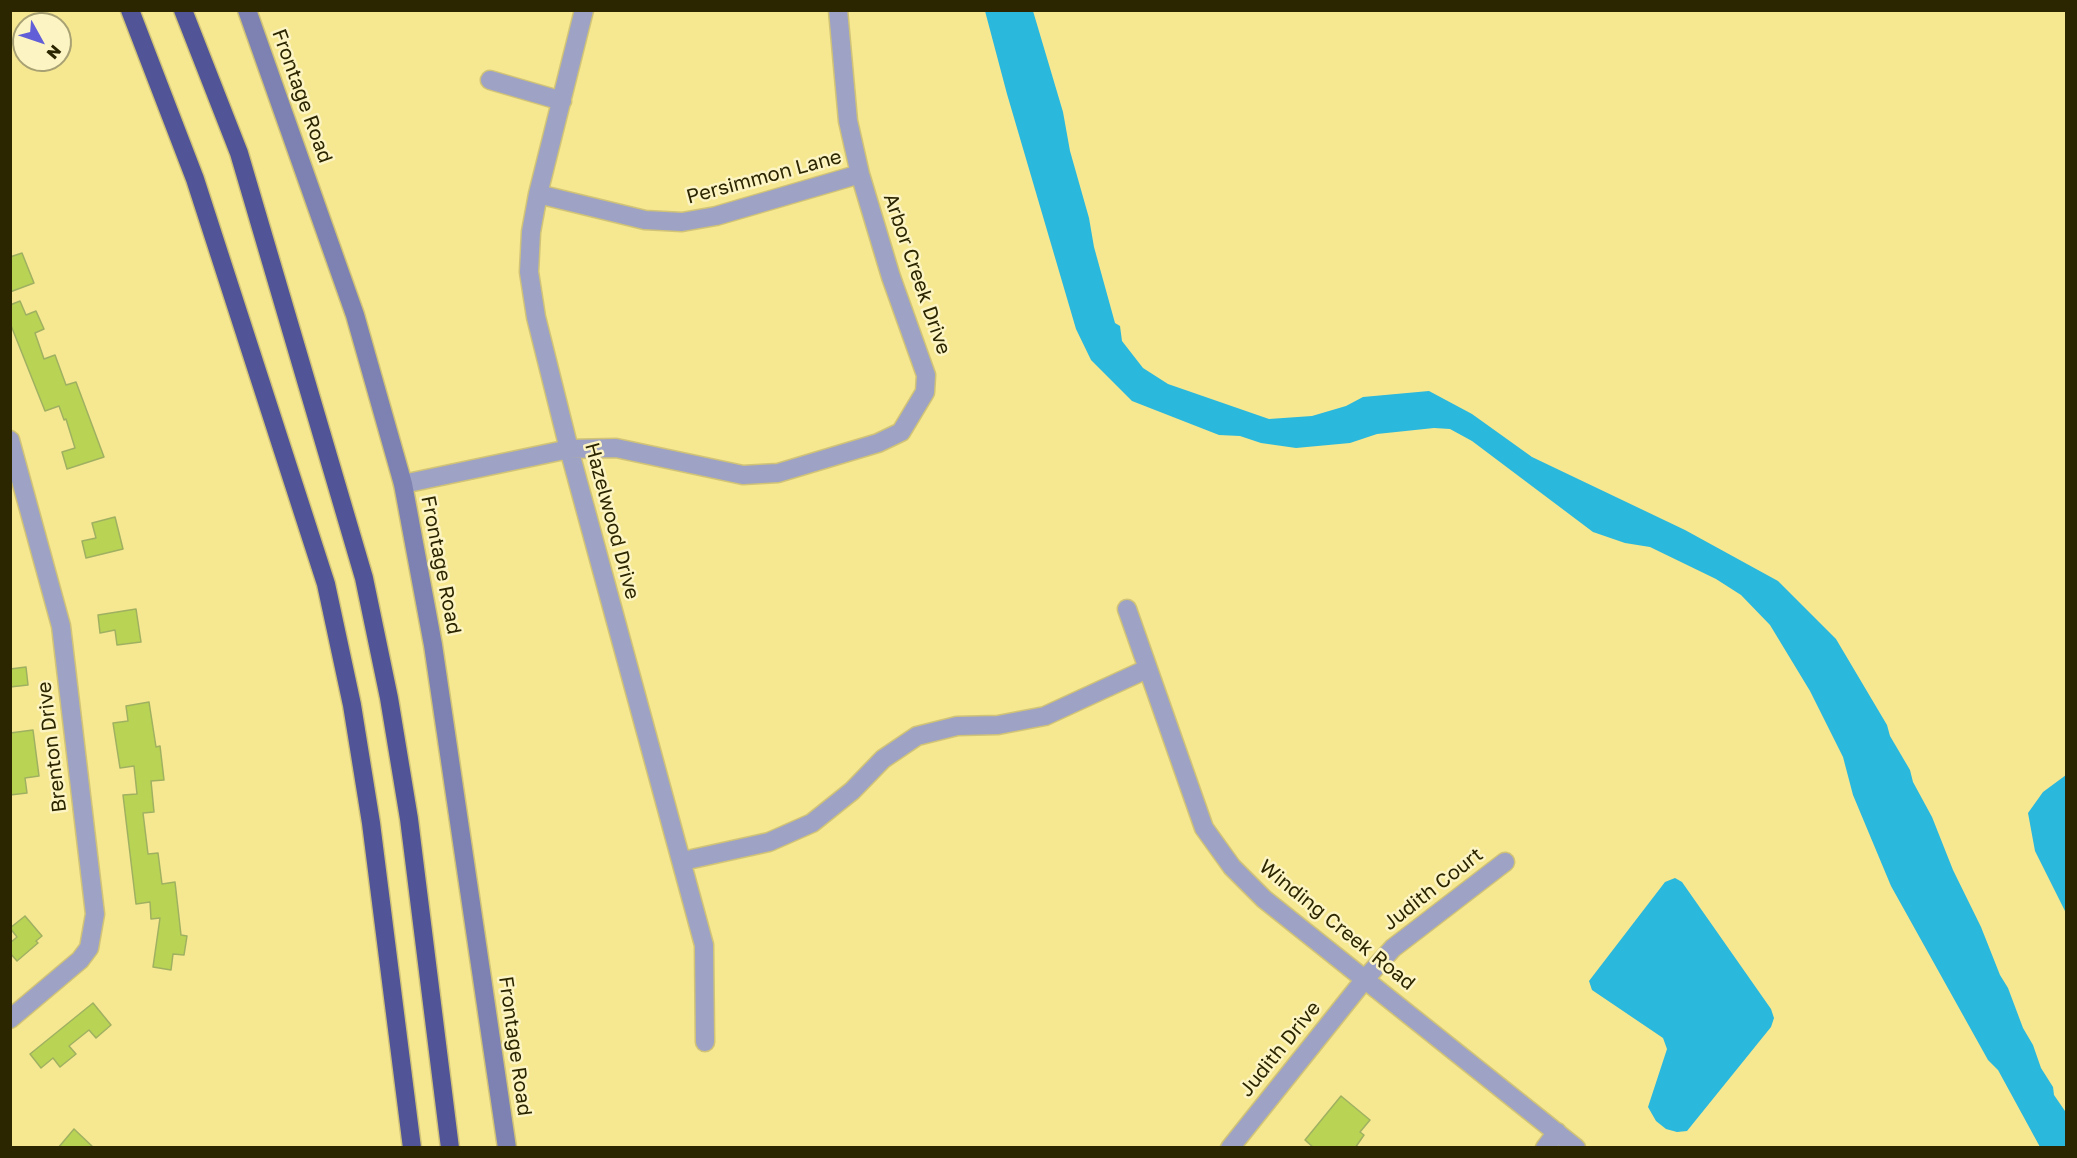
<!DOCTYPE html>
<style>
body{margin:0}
#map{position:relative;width:2077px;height:1158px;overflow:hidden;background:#f6e791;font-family:"Golos Text",sans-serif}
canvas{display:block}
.frame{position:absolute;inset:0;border:12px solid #2b2500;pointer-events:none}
.north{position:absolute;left:12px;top:12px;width:60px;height:60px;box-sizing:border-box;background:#fcf4c2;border:2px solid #a8a174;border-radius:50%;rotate:130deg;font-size:16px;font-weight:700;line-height:24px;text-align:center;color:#2b2500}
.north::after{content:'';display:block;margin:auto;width:21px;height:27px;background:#615ed7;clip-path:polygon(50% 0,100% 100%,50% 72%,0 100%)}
</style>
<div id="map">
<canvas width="2077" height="1158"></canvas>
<div class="frame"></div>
<div class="north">N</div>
</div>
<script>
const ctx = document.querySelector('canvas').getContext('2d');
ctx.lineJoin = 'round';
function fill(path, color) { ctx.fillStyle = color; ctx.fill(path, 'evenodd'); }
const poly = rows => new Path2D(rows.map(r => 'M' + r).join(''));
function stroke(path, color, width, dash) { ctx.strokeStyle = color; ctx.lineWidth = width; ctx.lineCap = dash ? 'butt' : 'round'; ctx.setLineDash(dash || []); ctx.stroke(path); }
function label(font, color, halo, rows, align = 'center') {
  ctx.font = font + ' "Golos Text",sans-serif'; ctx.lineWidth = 5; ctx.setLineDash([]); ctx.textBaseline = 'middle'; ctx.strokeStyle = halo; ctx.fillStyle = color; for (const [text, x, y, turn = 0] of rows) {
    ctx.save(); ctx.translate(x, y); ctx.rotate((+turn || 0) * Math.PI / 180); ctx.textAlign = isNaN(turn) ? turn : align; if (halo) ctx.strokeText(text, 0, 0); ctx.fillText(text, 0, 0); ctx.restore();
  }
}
fill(poly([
 [985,11,1033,11,1063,112,1070,151,1089,218,1094,247,1115,323,1120,326,1122,341,1143,368,1168,384,1269,419,1312,416,1346,406,1363,397,1429,391,1472,414,1532,457,1685,530,1778,581,1836,639,1887,725,1890,736,1910,770,1913,782,1932,817,1953,870,1981,927,2000,975,2008,988,2023,1028,2033,1045,2041,1068,2053,1087,2054,1095,2065,1111,2066,1147,2040,1147,1998,1070,1988,1060,1891,886,1853,795,1843,757,1810,691,1770,625,1741,595,1716,579,1650,547,1625,543,1593,532,1472,441,1450,429,1434,428,1377,434,1350,443,1296,448,1261,443,1240,436,1219,435,1132,401,1091,360,1076,329,1007,94],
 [2066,775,2066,913,2035,851,2028,813,2043,792],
 [1675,878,1682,882,1771,1009,1774,1018,1771,1027,1687,1131,1677,1132,1666,1129,1656,1121,1648,1107,1667,1049,1663,1038,1592,990,1589,981,1665,882]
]), '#2ab8dc');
const building = poly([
 [22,253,34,283,10,292,10,257,22,253],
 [20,301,26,315,36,311,44,329,35,333,44,359,55,355,66,385,76,382,104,457,67,469,62,452,75,448,66,419,64,420,59,406,45,411,10,323,10,305,20,301],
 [115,517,123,549,86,558,82,541,96,538,92,523,115,517],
 [136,609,141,642,117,645,115,630,100,633,98,615,136,609],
 [26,667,28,685,10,687,10,669,26,667],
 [149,702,156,747,160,746,164,780,151,781,154,812,143,813,148,854,158,853,162,884,175,882,181,935,187,936,184,955,173,954,171,970,153,967,160,918,151,919,150,902,136,904,123,795,137,794,134,766,120,768,113,723,128,721,126,706,149,702],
 [33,730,39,776,25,778,27,793,10,795,10,733,33,730],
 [25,916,42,936,36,941,38,943,17,961,10,953,10,943,17,937,10,928,25,916],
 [93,1003,111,1025,96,1038,89,1030,69,1046,76,1054,60,1067,53,1058,41,1068,30,1054,93,1003],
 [1341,1096,1370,1120,1360,1132,1364,1135,1355,1148,1314,1148,1305,1140,1341,1096],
 [74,1129,94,1148,58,1148,74,1129]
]);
fill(building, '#b9d354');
stroke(building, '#9fb161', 1.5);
const street = poly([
 [584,10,538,194,531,232,529,272,536,317,569,449,704,945,705,1042],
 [490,80,562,101],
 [538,194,645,220,682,222,716,216,860,174],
 [10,440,61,626,95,914,89,948,80,960,10,1019],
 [403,484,569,449,616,448,743,475,778,473,878,443,901,432,925,392,926,375,891,277,860,174,848,121,838,10],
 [1127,609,1204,828,1232,867,1264,899,1576,1148],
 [683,861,769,842,812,823,852,791,883,759,917,736,957,726,998,725,1045,716,1147,669],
 [1230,1148,1365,979,1393,948,1505,862],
 [1545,1148,1557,1132]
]);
const secondary = poly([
 [247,10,355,315,403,484,433,645,507,1148]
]);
const highway = poly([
 [130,10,195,179,326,584,352,705,371,823,412,1148],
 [183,10,239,153,364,578,389,698,409,819,450,1148]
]);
stroke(street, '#d1c477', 21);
stroke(secondary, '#d1c477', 21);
stroke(highway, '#d1c477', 21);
stroke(street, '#9ea2c4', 18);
stroke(secondary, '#7d82b2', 18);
stroke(highway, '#515598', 18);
label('20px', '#2b2500', '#fcf4c2', [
 ["Frontage Road",302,96,70],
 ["Persimmon Lane",764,177,-15],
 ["Arbor Creek Drive",917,274,71],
 ["Hazelwood Drive",612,521,75],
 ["Frontage Road",441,565,79],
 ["Brenton Drive",52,747,-97],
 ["Judith Court",1433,889,-38],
 ["Winding Creek Road",1337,925,39],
 ["Frontage Road",515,1046,82],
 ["Judith Drive",1280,1049,-51]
]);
</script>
